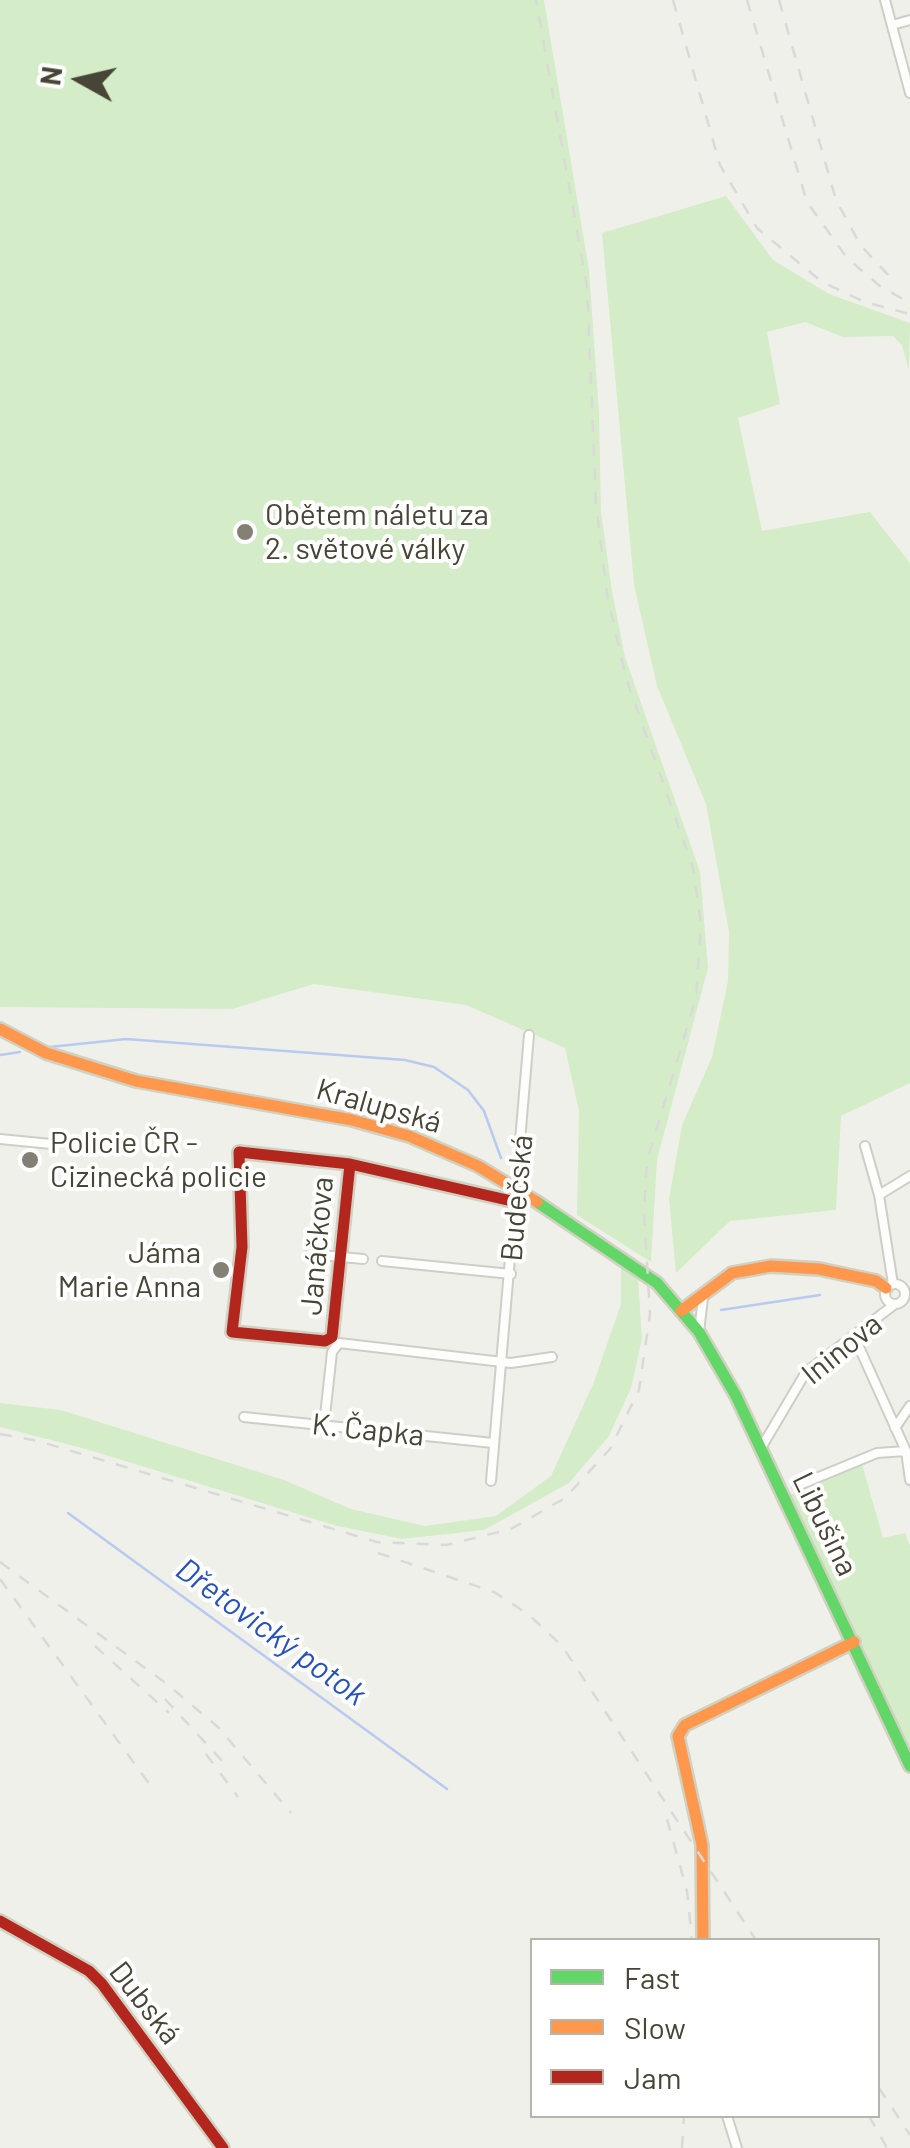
<!DOCTYPE html>
<meta charset="utf-8">
<style>
body{margin:0}
#map{position:relative;width:910px;height:2148px;overflow:hidden;background:#f0f0ea;font-family:Barlow,sans-serif}
canvas{display:block}
.legend{position:absolute;left:530px;top:1938px;width:350px;height:180px;box-sizing:border-box;background:#fff;border:2px solid #b5b5ae;margin:0;padding:12px 18px;list-style:none;font-size:30px;color:#474535}
.legend li{display:flex;align-items:center;gap:20px;height:50px}
.legend b{width:50px;border:2px solid #b5b5ae}
.north{position:absolute;left:30px;top:30px;width:100px;height:100px;-webkit-text-stroke:8px #fff;paint-order:stroke;rotate:278deg;font-size:28px;font-weight:700;line-height:40px;text-align:center;color:#474535}
.north::after{content:'';display:block;margin:auto;width:35px;height:45px;background:#474535;clip-path:polygon(50% 0,100% 100%,50% 72%,0 100%)}
</style>
<div id="map">
<canvas width="910" height="2148"></canvas>
<ul class="legend">
<li><b style="height:12px;background:#63d668"></b>Fast</li>
<li><b style="height:12px;background:#ff974d"></b>Slow</li>
<li><b style="height:12px;background:#b3261e"></b>Jam</li>
</ul>
<div class="north">N</div>
</div>
<script>
const ctx = document.querySelector('canvas').getContext('2d');
ctx.lineJoin = 'round';
function fill(path, color) { ctx.fillStyle = color; ctx.fill(path, 'evenodd'); }
const poly = rows => new Path2D(rows.map(r => 'M' + r).join(''));
function stroke(path, color, width, dash) { ctx.strokeStyle = color; ctx.lineWidth = width; ctx.lineCap = dash ? 'butt' : 'round'; ctx.setLineDash(dash || []); ctx.stroke(path); }
function label(font, color, halo, rows, align = 'center') {
  ctx.font = font + ' Barlow,sans-serif'; ctx.lineWidth = 8; ctx.setLineDash([]); ctx.textBaseline = 'middle'; ctx.strokeStyle = halo; ctx.fillStyle = color; for (const [text, x, y, turn = 0] of rows) {
    ctx.save(); ctx.translate(x, y); ctx.rotate((+turn || 0) * Math.PI / 180); ctx.textAlign = isNaN(turn) ? turn : align; if (halo) ctx.strokeText(text, 0, 0); ctx.fillText(text, 0, 0); ctx.restore();
  }
}
fill(poly([
 [0,0,544,0,589,270,599,412,601,512,612,591,625,657,700,872,708,968,657,1160,651,1262,577,1215,579,1111,565,1048,466,1005,314,984,232,1009,0,1007],
 [726,196,773,260,829,294,910,323,909,370,902,345,893,336,843,337,805,322,767,332,780,404,738,418,762,531,870,512,910,563,910,1083,841,1116,836,1210,730,1221,676,1273,669,1199,682,1125,712,1057,728,981,729,932,706,804,657,686,634,585,602,233],
 [621,1264,638,1277,642,1339,631,1388,609,1436,569,1483,484,1530,402,1539,337,1526,86,1449,0,1427,0,1403,61,1410,284,1480,351,1509,425,1526,496,1516,551,1476,594,1382,621,1304],
 [862,1464,883,1538,905,1533,910,1546,910,1752,790,1495]
]), '#d4edc8');
stroke(poly([
 [50,1047,126,1039,405,1060,434,1067,468,1090,484,1111,501,1158],
 [0,1055,20,1052],
 [721,1310,820,1295],
 [68,1513,447,1789]
]), '#b8caf0', 2.5);
const street = poly([
 [885,0,910,93],
 [892,25,910,20],
 [0,1139,51,1144],
 [865,1146,879,1195,893,1284],
 [879,1195,910,1176],
 [310,1254,363,1259],
 [382,1261,511,1274],
 '885 1294a10 10 0 1 1 20 0a10 10 0 1 1-20 0Z',
 [699,1332,703,1298],
 [854,1336,906,1451,910,1480],
 [244,1417,493,1443],
 [324,1425,332,1352,339,1343,511,1363,552,1357],
 [895,1428,910,1406],
 [761,1448,806,1372,895,1304],
 [491,1481,529,1035],
 [797,1486,877,1453,906,1451],
 [727,2116,737,2148]
]);
const fast = poly([
 [537,1202,657,1283,699,1332,736,1396,910,1766]
]);
const slow = poly([
 [0,1029,46,1053,136,1081,352,1120,409,1136,478,1166,537,1202],
 [681,1311,732,1273,771,1266,819,1269,876,1281,886,1288],
 [703,1940,702,1845,678,1736,685,1725,854,1642]
]);
const jam = poly([
 [350,1164,332,1337,325,1341,232,1332,242,1247,239,1152,350,1164,516,1202],
 [0,1921,89,1971,102,1984,223,2148]
]);
stroke(street, '#cecec7', 12);
stroke(fast, '#d1d1c2', 16);
stroke(slow, '#d1d1c2', 16);
stroke(jam, '#d1d1c2', 16);
stroke(street, '#fdfdfc', 8);
stroke(fast, '#63d668', 11);
stroke(slow, '#ff974d', 11);
stroke(jam, '#b3261e', 11);
stroke(poly([
 [673,0,720,165,757,228,822,282,865,302,910,314],
 [747,0,807,202,847,258,881,287,910,303],
 [779,0,836,200,861,246,895,282],
 [0,1434,38,1441,377,1542,446,1545,511,1529,565,1498,610,1449,639,1390,650,1314,644,1212,647,1161,696,998,701,925,693,868,626,678,607,594,596,504,587,287,536,0],
 [378,1553,494,1592,528,1614,562,1646,756,1940],
 [0,1562,167,1684,219,1728,291,1813],
 [0,1579,153,1789],
 [95,1646,169,1713],
 [165,1699,224,1763],
 [206,1754,238,1797],
 [667,1819,687,1891,692,1940],
 [879,2088,910,2135],
 [869,2116,887,2148],
 [682,2148,684,2116]
]), '#d9d9d8', 2.5, [12, 12]);
for (const [x, y, r, color] of [
 [245,532,10,"#828174"],
 [30,1160,10,"#828174"],
 [221,1270,10,"#828174"]
]) { const dot = new Path2D(); dot.arc(x, y, r, 0, 2 * Math.PI); ctx.fillStyle = color; ctx.fill(dot); stroke(dot, '#fff', 4); }
label('30px', '#474535', '#fff', [
 ["Obětem náletu za",265,515],
 ["2. světové války",265,549],
 ["Policie ČR -",50,1143],
 ["Cizinecká policie",50,1177],
 ["Jáma",201,1253,"right"],
 ["Marie Anna",201,1287,"right"]
], 'left');
label('30px', '#474535', '#fff', [
 ["Kralupská",379,1106,16],
 ["Budečská",517,1198,-85],
 ["Janáčkova",317,1246,-85],
 ["Ininova",842,1349,-39],
 ["K. Čapka",368,1430,6],
 ["Libušina",825,1524,64],
 ["Dubská",145,2003,52]
]);
label('italic 32px', '#2952b8', '#fff', [
 ["Dřetovický potok",271,1632,36]
]);
</script>
